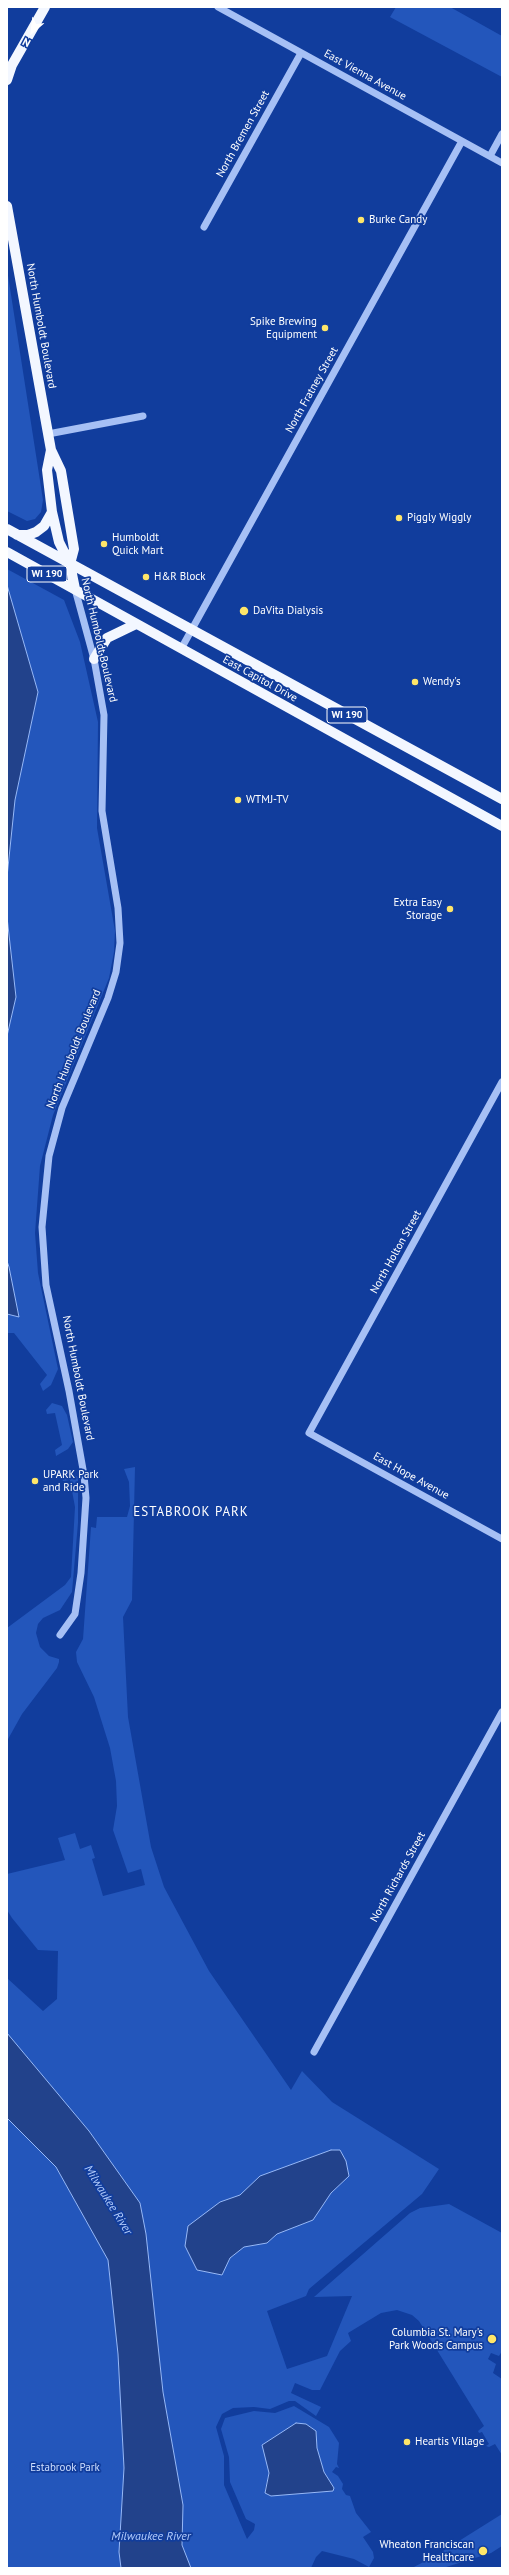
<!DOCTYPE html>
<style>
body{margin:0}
#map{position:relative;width:509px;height:2575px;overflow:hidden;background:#113d9d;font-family:"PT Sans",sans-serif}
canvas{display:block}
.frame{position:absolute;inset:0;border:8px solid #fff;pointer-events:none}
.north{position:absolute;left:12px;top:12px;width:40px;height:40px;-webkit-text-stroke:3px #113d9d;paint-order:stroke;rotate:208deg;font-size:11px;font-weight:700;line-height:16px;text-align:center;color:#fff}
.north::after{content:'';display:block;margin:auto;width:14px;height:18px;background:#fff;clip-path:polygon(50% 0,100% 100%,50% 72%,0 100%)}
</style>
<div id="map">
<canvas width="509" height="2575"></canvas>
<div class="frame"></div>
<div class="north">N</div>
</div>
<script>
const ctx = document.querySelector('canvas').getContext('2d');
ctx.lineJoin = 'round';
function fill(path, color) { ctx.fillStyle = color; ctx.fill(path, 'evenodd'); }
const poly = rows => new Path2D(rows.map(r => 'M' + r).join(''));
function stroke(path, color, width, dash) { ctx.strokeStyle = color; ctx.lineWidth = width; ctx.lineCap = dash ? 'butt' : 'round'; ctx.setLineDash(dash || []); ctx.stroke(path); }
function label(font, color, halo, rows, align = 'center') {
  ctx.font = font + ' "PT Sans",sans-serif'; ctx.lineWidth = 3.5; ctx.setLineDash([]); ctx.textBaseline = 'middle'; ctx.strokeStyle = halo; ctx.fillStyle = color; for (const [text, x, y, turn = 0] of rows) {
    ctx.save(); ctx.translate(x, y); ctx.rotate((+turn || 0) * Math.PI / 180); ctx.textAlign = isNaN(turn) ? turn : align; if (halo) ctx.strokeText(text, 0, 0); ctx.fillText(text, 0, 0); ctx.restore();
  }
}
fill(poly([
 [396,7,450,7,502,36,502,77,390,17],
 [7,269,43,500,41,512,35,519,27,521,7,511],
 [7,569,64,600,80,642,98,722,97,828,115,931,114,952,109,978,53,1115,40,1166,35,1233,38,1273,58,1369,51,1385,43,1391,40,1384,47,1375,14,1333,7,1333,7,1314,18,1317,7,1261,7,1036,16,997,7,917,7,877,15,800,38,692,7,585],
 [52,1403,62,1406,67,1415,73,1442,68,1449,56,1456,55,1450,62,1445,55,1413,47,1414,46,1410],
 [135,1467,132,1600,123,1617,128,1717,151,1847,164,1887,209,1971,291,2090,302,2071,332,2102,439,2169,422,2194,309,2289,306,2296,267,2311,287,2369,327,2356,352,2296,314,2297,410,2213,420,2208,449,2204,502,2233,502,2351,499,2356,491,2353,488,2359,496,2364,493,2373,502,2379,502,2455,495,2444,489,2447,486,2446,489,2444,482,2432,479,2433,478,2431,484,2426,419,2321,412,2315,397,2310,381,2313,348,2333,351,2341,340,2351,320,2390,312,2390,295,2383,291,2393,321,2407,316,2416,295,2401,289,2401,270,2409,254,2407,233,2408,222,2414,216,2427,224,2456,224,2485,247,2539,254,2530,255,2524,246,2519,230,2482,229,2457,221,2429,225,2418,254,2411,275,2413,294,2406,329,2427,339,2443,337,2464,339,2468,336,2467,332,2472,338,2476,343,2484,342,2489,346,2495,350,2496,356,2513,371,2532,363,2537,373,2552,374,2558,369,2567,354,2559,322,2551,316,2557,311,2568,191,2568,182,2545,183,2505,163,2392,146,2234,140,2203,89,2131,7,2033,7,1978,43,2011,57,1999,58,1951,38,1950,12,1918,7,1910,7,1874,65,1860,58,1838,75,1833,80,1849,91,1845,95,1858,92,1859,103,1896,145,1885,141,1869,128,1873,113,1830,117,1806,116,1781,110,1748,94,1697,77,1662,76,1652,83,1639,91,1527,96,1528,97,1517,127,1517,130,1506,129,1482,124,1469],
 [331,2150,340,2150,349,2176,331,2193,313,2220,277,2234,267,2243,244,2247,230,2258,220,2202,240,2195,260,2176],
 [296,2423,306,2424,316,2431,317,2448,324,2472,334,2488,333,2491,268,2495,265,2489,269,2473,263,2445],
 [66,1471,78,1477,78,1523,72,1592,60,1610,43,1618,38,1624,36,1633,40,1647,49,1656,59,1659,59,1662,57,1668,22,1714,7,1741,7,1628,65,1585,71,1577,75,1507,70,1480,63,1481,60,1475],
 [7,2118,56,2167,108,2260,118,2354,124,2468,119,2552,121,2568,7,2568],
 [502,2514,502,2546,491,2553,443,2568,412,2568,435,2556]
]), '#2356bb');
const water = poly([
 [7,585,38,692,15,800,7,877,7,585],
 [7,917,16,997,7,1036,7,917],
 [7,1261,9,1267,19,1317,7,1314,7,1261],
 [7,2033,89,2131,140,2203,146,2234,163,2392,183,2505,182,2545,191,2568,121,2568,119,2552,124,2468,118,2354,108,2260,56,2167,7,2118,7,2033],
 [331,2150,340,2150,346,2161,349,2176,331,2193,313,2220,277,2234,267,2243,244,2247,230,2258,222,2275,197,2270,185,2246,188,2226,220,2202,240,2195,260,2176,331,2150],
 [296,2423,306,2424,316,2431,317,2448,324,2472,334,2488,333,2491,271,2496,265,2493,269,2473,262,2445,296,2423]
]);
fill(water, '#22428b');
stroke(water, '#97b9f8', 1);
stroke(poly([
 [218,7,502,163],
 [490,156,502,134],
 [204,227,301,53],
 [48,434,143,416],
 [181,649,462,141],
 [502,1082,309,1433,502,1539],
 [60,1635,75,1614,81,1573,86,1498,84,1475,69,1391,46,1285,42,1227,49,1156,62,1108,108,998,116,972,120,943,118,908,102,811,104,715,94,659,75,589],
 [314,2052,502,1712]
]), '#a6c0f5', 7);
stroke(poly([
 [7,80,12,65,45,7],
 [7,206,51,450,61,471,74,549,70,564],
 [51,450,47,470,52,512,59,542,70,564,75,589],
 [7,529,502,799],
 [17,535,28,535,36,532,44,526,52,512],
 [7,552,502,826],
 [94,659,107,638,136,624]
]), '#f3f7ff', 10);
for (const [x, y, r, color] of [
 [361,220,4,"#ffe669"],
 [325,328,4,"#ffe669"],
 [399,518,4,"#ffe669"],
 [104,544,4,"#ffe669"],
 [146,577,4,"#ffe669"],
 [244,611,5,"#ffe669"],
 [415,682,4,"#ffe669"],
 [238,800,4,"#ffe669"],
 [450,909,4,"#ffe669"],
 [35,1481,4,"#ffe669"],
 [492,2339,5,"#ffe669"],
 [407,2442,4,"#ffe669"],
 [483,2551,5,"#ffe669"]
]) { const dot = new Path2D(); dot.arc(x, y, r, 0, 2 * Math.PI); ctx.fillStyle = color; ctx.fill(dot); stroke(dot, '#113d9d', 1.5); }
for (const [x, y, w] of [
 [47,574,40],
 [347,715,40]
]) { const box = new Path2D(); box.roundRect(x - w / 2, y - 8, w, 16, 3); ctx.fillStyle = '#113d9d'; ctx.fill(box); stroke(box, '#fff', 1); }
label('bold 10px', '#fff', null, [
 ["WI 190",47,574],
 ["WI 190",347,715]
]);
label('11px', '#fff', '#113d9d', [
 ["East Vienna Avenue",365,75,29],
 ["North Bremen Street",243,134,-61],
 ["North Humboldt Boulevard",41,326,80],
 ["North Fratney Street",312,390,-61],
 ["North Humboldt Boulevard",99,640,77],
 ["East Capitol Drive",260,679,29],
 ["North Humboldt Boulevard",74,1049,-68],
 ["North Holton Street",396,1252,-61],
 ["North Humboldt Boulevard",78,1378,79],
 ["East Hope Avenue",411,1476,29],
 ["North Richards Street",398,1877,-61]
]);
label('11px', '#fff', '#113d9d', [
 ["Burke Candy",369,220],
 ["Spike Brewing",317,322,"right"],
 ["Equipment",317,335,"right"],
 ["Piggly Wiggly",407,518],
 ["Humboldt",112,538],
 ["Quick Mart",112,551],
 ["H&R Block",154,577],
 ["DaVita Dialysis",253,611],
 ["Wendy's",423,682],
 ["WTMJ-TV",246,800],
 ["Extra Easy",442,903,"right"],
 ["Storage",442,916,"right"],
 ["UPARK Park",43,1475],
 ["and Ride",43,1488],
 ["Columbia St. Mary's",483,2333,"right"],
 ["Park Woods Campus",483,2346,"right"],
 ["Heartis Village",415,2442],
 ["Wheaton Franciscan",474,2545,"right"],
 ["Healthcare",474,2558,"right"]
], 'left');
label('11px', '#cedefe', '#113d9d', [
 ["Estabrook Park",65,2468]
]);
label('italic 12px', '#b2cbfb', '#113d9d', [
 ["Milwaukee River",108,2200,58],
 ["Milwaukee River",151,2537]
]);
ctx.letterSpacing = '1px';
label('13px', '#fff', '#113d9d', [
 ["ESTABROOK PARK",191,1512]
]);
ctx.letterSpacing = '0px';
</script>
